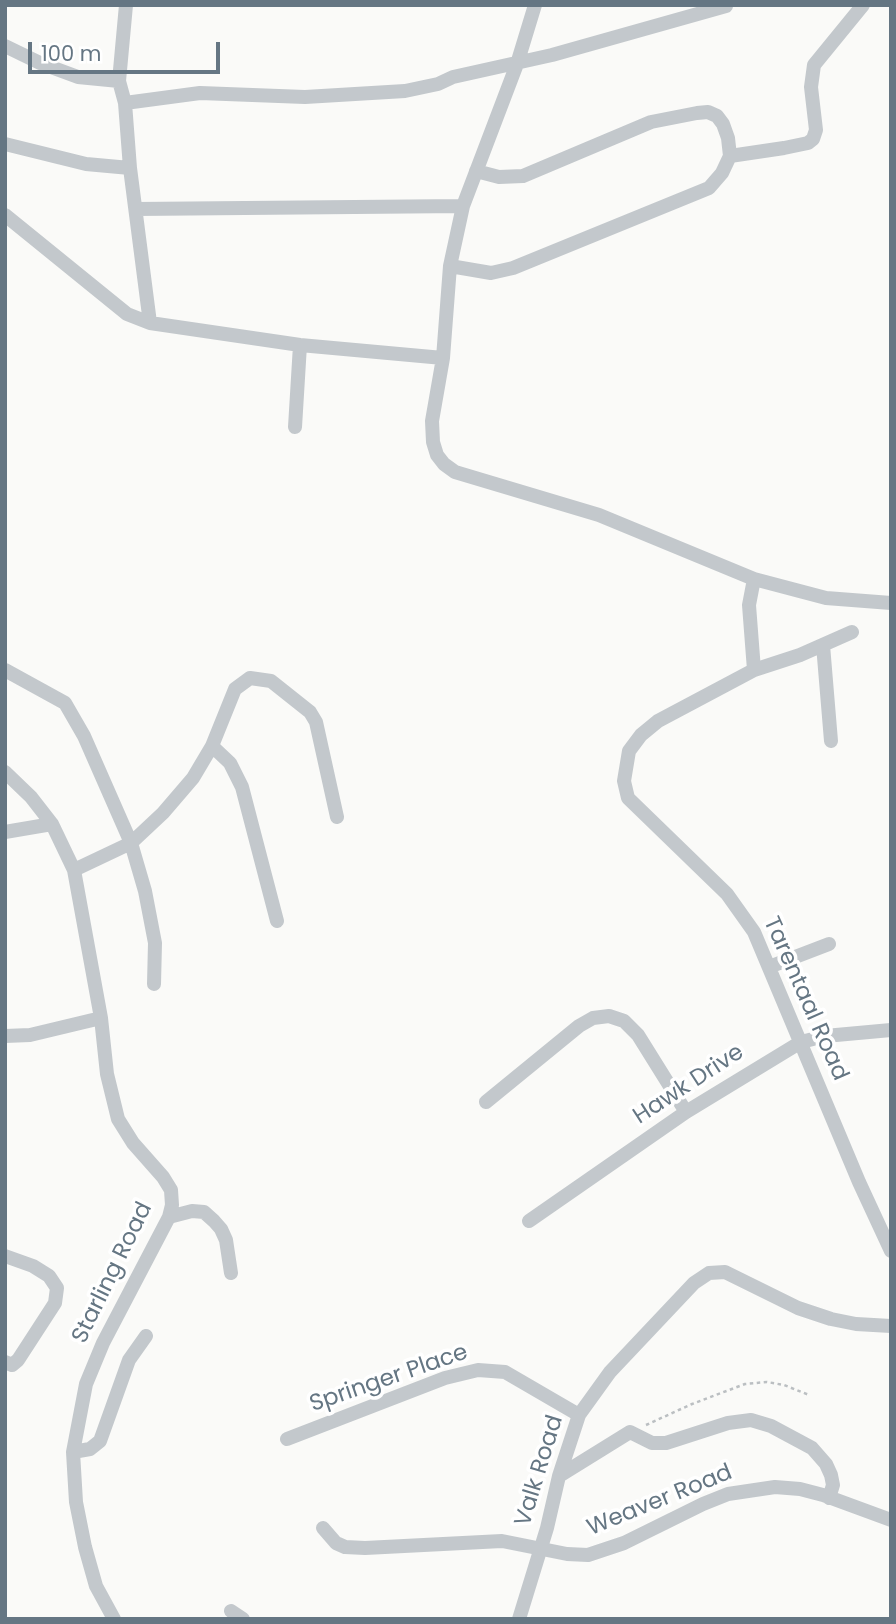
<!DOCTYPE html>
<style>
body{margin:0}
#map{position:relative;width:896px;height:1624px;overflow:hidden;background:#fafaf8;font-family:Poppins,sans-serif}
canvas{display:block}
.frame{position:absolute;inset:0;border:7px solid #657683;pointer-events:none}
.scale{position:absolute;left:28px;top:42px;width:192px;height:32px;box-sizing:border-box;border:4px solid #657683;border-top:0;padding-left:9px;font-size:21px;line-height:24px;white-space:nowrap;color:#657683;-webkit-text-stroke:5px #fff;paint-order:stroke}
</style>
<div id="map">
<canvas width="896" height="1624"></canvas>
<div class="frame"></div>
<div class="scale">100 m</div>
</div>
<script>
const ctx = document.querySelector('canvas').getContext('2d');
ctx.lineJoin = 'round';
const poly = rows => new Path2D(rows.map(r => 'M' + r).join(''));
function stroke(path, color, width, dash) { ctx.strokeStyle = color; ctx.lineWidth = width; ctx.lineCap = dash ? 'butt' : 'round'; ctx.setLineDash(dash || []); ctx.stroke(path); }
function label(font, color, halo, rows, align = 'center') {
  ctx.font = font + ' Poppins,sans-serif'; ctx.lineWidth = 7; ctx.setLineDash([]); ctx.textBaseline = 'middle'; ctx.strokeStyle = halo; ctx.fillStyle = color; for (const [text, x, y, turn = 0] of rows) {
    ctx.save(); ctx.translate(x, y); ctx.rotate((+turn || 0) * Math.PI / 180); ctx.textAlign = isNaN(turn) ? turn : align; if (halo) ctx.strokeText(text, 0, 0); ctx.fillText(text, 0, 0); ctx.restore();
  }
}
stroke(poly([
 [646,1425,692,1404,745,1384,767,1382,784,1385,809,1395]
]), '#bbbfc2', 2.5, [3.5, 3.5]);
stroke(poly([
 [126,5,119,81,125,103,130,168,150,323],
 [535,5,517,64,463,206,450,266,443,358,432,421,433,442,437,455,444,464,455,472,599,515,754,579,826,598,891,603],
 [5,46,40,63,78,77,119,81],
 [125,103,200,93,305,97,405,91,438,84,453,77,552,55,726,6],
 [5,144,86,164,130,168],
 [730,156,784,148,808,143,813,139,816,130,811,87,814,65,863,5],
 [136,209,463,206],
 [5,215,127,314,150,323,300,345,443,358],
 [450,266,491,273,513,268,709,188,722,173,730,156,728,138,723,124,717,116,708,112,697,113,651,122,523,176,499,177,476,171],
 [295,427,300,345],
 [754,579,749,605,754,670,658,721,641,735,629,751,624,781,628,798,727,894,754,932,859,1182,891,1251],
 [823,645,831,741],
 [5,670,65,703,84,736,131,843,145,891,155,943,154,984],
 [754,670,800,655,852,632],
 [212,746,230,763,242,787,277,921],
 [5,772,31,797,52,824,74,870,101,1018,107,1074,118,1119,133,1143,163,1177,171,1190,172,1205,169,1217,103,1343,86,1384,73,1452,76,1502,85,1547,96,1586,114,1619],
 [5,832,52,824],
 [74,870,131,843,163,813,193,778,212,746,235,689,250,678,271,681,310,712,316,722,337,817],
 [769,967,829,944],
 [5,1036,30,1035,101,1018],
 [486,1102,579,1026,593,1018,609,1016,624,1021,638,1035,686,1112],
 [169,1217,192,1211,204,1212,214,1221,221,1229,226,1240,231,1273],
 [529,1221,686,1112,801,1042,825,1036,891,1030],
 [5,1256,33,1266,49,1276,57,1288,55,1303,18,1360,12,1365,5,1362],
 [287,1439,445,1378,478,1370,505,1372,579,1415],
 [73,1452,90,1449,100,1441,129,1360,146,1336],
 [559,1476,630,1432,652,1443,666,1443,728,1423,751,1420,771,1426,812,1448,826,1464,831,1475,833,1485,829,1498],
 [323,1528,336,1543,345,1547,365,1548,502,1541,567,1554,588,1555,624,1543,703,1504,728,1494,775,1487,800,1489,823,1495,891,1520],
 [231,1611,243,1619],
 [519,1619,547,1528,559,1476,579,1415,610,1372,694,1283,709,1273,725,1272,798,1308,831,1319,856,1324,891,1326]
]), '#c3c8cc', 14);
label('23px', '#657683', '#fff', [
 ["Tarentaal Road",805,999,66],
 ["Hawk Drive",689,1085,-33],
 ["Starling Road",113,1273,-64],
 ["Springer Place",389,1379,-19],
 ["Valk Road",540,1471,-73],
 ["Weaver Road",660,1501,-22]
]);
</script>
